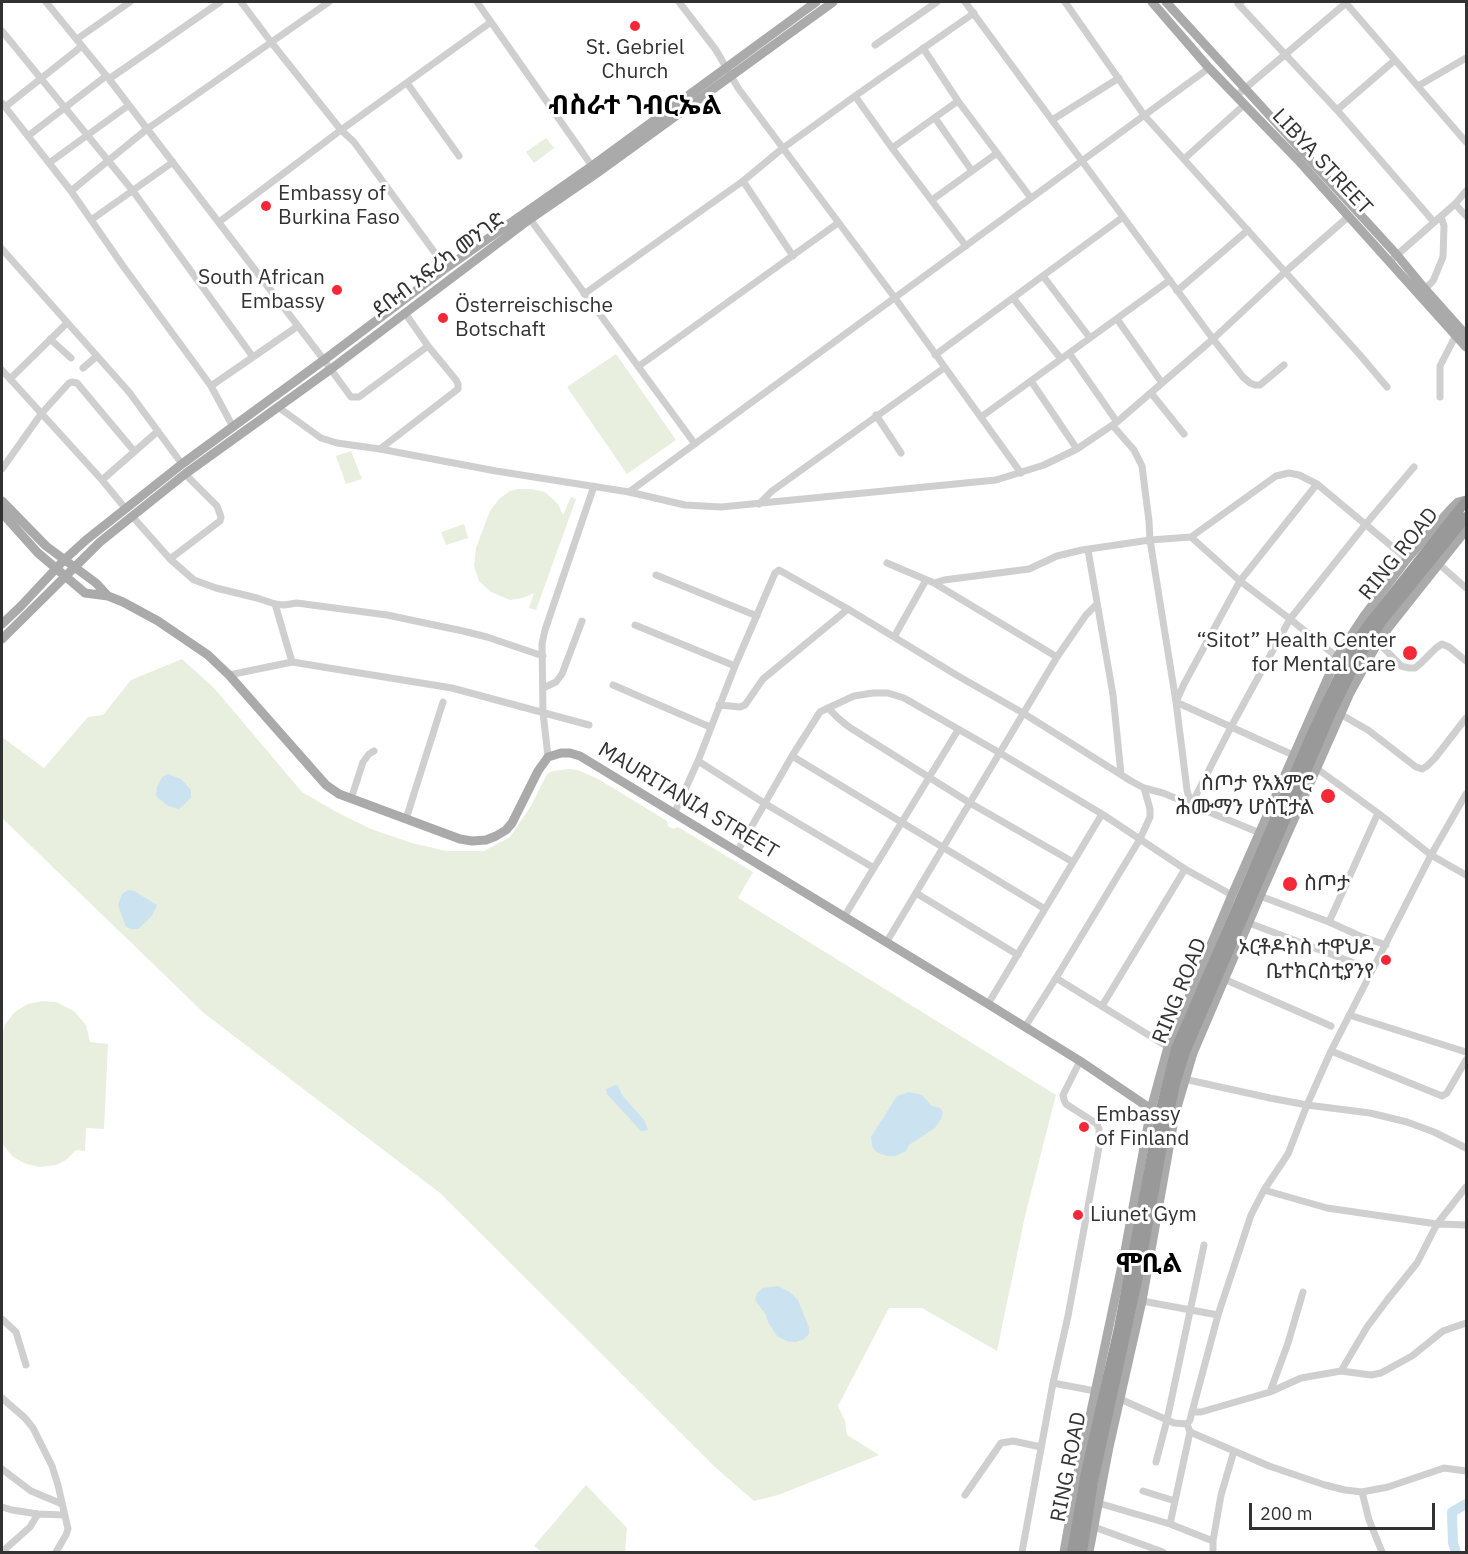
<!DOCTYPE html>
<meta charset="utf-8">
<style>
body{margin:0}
#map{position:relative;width:1468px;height:1554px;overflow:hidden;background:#fff;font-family:"IBM Plex Sans",sans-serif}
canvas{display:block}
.frame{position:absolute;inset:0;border:3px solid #323232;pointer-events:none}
.scale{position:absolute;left:1249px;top:1503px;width:186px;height:27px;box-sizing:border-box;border:3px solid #323232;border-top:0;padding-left:8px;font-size:18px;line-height:21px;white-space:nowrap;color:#323232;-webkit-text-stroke:4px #fff;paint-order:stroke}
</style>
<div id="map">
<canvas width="1468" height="1554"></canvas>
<div class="frame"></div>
<div class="scale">200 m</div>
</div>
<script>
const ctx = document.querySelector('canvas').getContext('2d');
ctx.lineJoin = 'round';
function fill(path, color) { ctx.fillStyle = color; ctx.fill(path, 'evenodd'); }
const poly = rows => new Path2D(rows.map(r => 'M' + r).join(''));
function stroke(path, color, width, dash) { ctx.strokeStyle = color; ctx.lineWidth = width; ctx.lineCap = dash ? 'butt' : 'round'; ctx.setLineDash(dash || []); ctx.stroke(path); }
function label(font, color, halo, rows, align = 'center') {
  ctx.font = font + ' "IBM Plex Sans","Noto Sans Ethiopic",sans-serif'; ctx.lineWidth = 6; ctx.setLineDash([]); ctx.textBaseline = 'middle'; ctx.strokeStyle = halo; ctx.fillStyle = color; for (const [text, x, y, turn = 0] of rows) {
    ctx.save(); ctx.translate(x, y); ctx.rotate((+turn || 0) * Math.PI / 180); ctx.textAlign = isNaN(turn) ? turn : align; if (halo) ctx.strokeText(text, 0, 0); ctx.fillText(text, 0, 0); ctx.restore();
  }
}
fill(poly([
 [546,138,554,148,534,163,526,152],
 [616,354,676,440,627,474,567,387],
 [351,451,362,479,346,484,336,456],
 [517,489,531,489,545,492,558,504,563,515,571,497,576,499,536,610,529,608,534,593,523,598,510,600,491,592,479,581,474,566,476,548,490,511,499,499,510,491],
 [464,524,468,538,446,545,441,532],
 [182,659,214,688,302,792,340,814,371,829,412,843,446,851,484,851,510,837,531,806,547,774,553,771,570,769,578,770,600,780,667,821,668,826,673,829,678,827,753,872,738,898,1056,1095,1025,1216,997,1351,922,1308,889,1308,838,1406,845,1421,847,1435,879,1455,778,1495,754,1501,715,1467,440,1193,205,1014,2,818,2,737,44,768,88,717,103,715,131,680],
 [42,1001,56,1002,74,1011,86,1025,90,1042,108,1044,104,1129,86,1128,85,1151,76,1150,66,1160,56,1165,39,1167,26,1164,13,1157,4,1146,2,1141,2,1037,5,1024,16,1011,28,1004],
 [586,1485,627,1528,625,1552,542,1552,534,1546]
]), '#e8efdf');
fill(poly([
 [168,774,181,779,191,790,191,798,179,809,168,806,156,796,157,787,162,777],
 [128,890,134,891,157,905,152,916,138,929,131,929,126,927,118,905,122,894],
 [616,1085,618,1086,622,1095,644,1120,648,1130,641,1131,607,1094,606,1089],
 [909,1092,922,1095,932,1106,940,1108,943,1112,941,1119,935,1128,909,1145,906,1151,896,1156,887,1156,876,1152,872,1146,871,1137,897,1096],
 [778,1286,790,1292,798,1300,809,1328,809,1334,804,1339,796,1342,789,1342,777,1336,768,1322,766,1315,755,1300,757,1293,763,1288]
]), '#cbe2f0');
stroke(poly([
 [1456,1552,1453,1543,1452,1512,1466,1504]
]), '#cbe2f0', 10);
stroke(poly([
 [46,2,109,79,324,360,351,397,359,397,428,346],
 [241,2,271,42,341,130,354,142,446,268],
 [477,2,594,169],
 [679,2,716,50,738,88,895,298,1021,473],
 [965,2,1213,339,1243,377,1250,383,1255,385,1260,385,1284,365],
 [1065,2,1144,115,1360,355,1387,387],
 [1241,2,1238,4,1241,7,1337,110,1434,222],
 [1345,2,1466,142],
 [2,31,133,191,253,357],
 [77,39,130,2],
 [875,45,937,2],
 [923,48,958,101,1031,198],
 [109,79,220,2],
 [407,83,459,156],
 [1418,86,1466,58],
 [855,96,892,148,966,246],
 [1236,96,1346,3],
 [2,103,71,191,123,266,192,360,211,386,233,427],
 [5,107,82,46],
 [1337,110,1395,60],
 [935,118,972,171],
 [1052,120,1119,78],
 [28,136,106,76],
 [892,148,958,101],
 [1184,159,1244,105],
 [49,163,129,105],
 [743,181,793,256],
 [71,191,147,129,329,2],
 [932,200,997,153],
 [1455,204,1466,216],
 [530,219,695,444],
 [91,220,173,162],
 [219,222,341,130,491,22],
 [2,249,129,392,182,464],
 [1390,261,1455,204,1466,191],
 [1043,276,1090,338],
 [1425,289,1433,281,1443,257,1444,226,1441,216],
 [1177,291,1248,230],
 [584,294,743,181,783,148,855,96,974,13],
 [1013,298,1061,359],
 [1117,319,1162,383],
 [50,339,71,358],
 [1069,353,1117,422],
 [935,355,1123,217],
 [639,366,838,223],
 [83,368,97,356],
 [2,370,102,480,125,508],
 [10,379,67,323],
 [1031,381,1077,449],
 [211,386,298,326],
 [1151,393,1184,434],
 [1440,397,1440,366,1456,335],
 [278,407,321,438,337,443,380,449,496,471,629,492,685,505,721,507,996,480,1044,465,1077,449,1117,422,1213,339,1285,272,1348,217],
 [876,415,901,453],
 [981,417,1170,280],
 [1113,426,1134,450,1142,466,1149,521,1150,540,1176,702,1187,790,1191,805],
 [380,449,458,389,458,384,456,380,428,346,405,313],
 [2,469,41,414,69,383,72,382,77,383,134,451],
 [102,480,158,431],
 [629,492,1209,68],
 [759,504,772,491,944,368],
 [132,516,170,559,194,580,216,588,257,598,275,604,284,605,297,603,387,615,463,631,487,637,543,656],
 [1191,537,1240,581,1290,619,1337,657],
 [1088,550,1113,695,1121,774],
 [170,559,220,521,221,517,217,506,185,474],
 [887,563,934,583,1057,657],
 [1440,565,1466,588],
 [656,575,757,616],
 [934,583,944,580,1029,569,1057,556,1082,550,1150,540,1191,537,1276,476,1289,473,1299,475,1317,484,1407,559],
 [275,604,292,662],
 [635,625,735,666],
 [894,637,926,580],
 [1378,642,1401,666,1409,668,1415,668,1421,663,1436,648,1442,644,1449,647,1466,661],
 [229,675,292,662,452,688,589,725],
 [613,685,710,727],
 [543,688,556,682,562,674,582,621],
 [719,705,740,707,745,705,763,679,848,609],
 [828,708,838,718,849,727,970,803,1073,862],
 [1340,714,1368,730,1416,767,1422,769,1427,766,1435,758,1466,718],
 [1293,755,1176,702,1184,684,1240,581,1317,484],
 [792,756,1045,909],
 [548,757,543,712,542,644,545,630,594,486],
 [698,761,764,803,874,868],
 [1316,768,1378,813,1431,855,1466,875],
 [351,799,363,762,369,754,374,751],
 [1191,805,1231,727,1290,619,1365,525,1414,467],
 [674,814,698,761,735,666,775,573,779,570,848,609,958,676,1023,713,1131,781,1144,788,1163,793,1260,833],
 [406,819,443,702],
 [737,852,792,756,820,712,828,708,854,696,873,693,888,693,904,698,1000,753,1102,814,1185,869,1232,895],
 [916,893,1018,955],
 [1260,896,1329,922,1360,936,1386,945],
 [844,917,958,730],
 [1329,922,1378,813],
 [1249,923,1362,966],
 [886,943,1057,657,1086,615,1097,604],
 [1056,978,1168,1047],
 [1224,979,1331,1026],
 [988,1004,1102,814],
 [1102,1006,1185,869],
 [1349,1015,1466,1052],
 [1025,1027,1056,978,1140,839,1150,817,1150,809,1144,788],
 [1331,1051,1442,1096,1447,1093,1466,1060],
 [1184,1079,1270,1098,1307,1105,1370,1113,1407,1122,1434,1132,1466,1148],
 [1264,1190,1327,1208,1437,1224,1466,1225],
 [1142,1301,1218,1315],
 [2,1319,16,1332,26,1365],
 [1341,1371,1367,1327,1388,1299,1417,1263,1437,1224,1466,1187],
 [1053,1383,1095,1391],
 [1270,1392,1288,1343,1303,1292],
 [2,1398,25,1418,33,1428,52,1466,58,1485,68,1529,66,1535,56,1552],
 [1120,1399,1174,1423,1187,1424,1190,1420,1192,1412,1201,1412,1270,1392,1301,1378,1341,1371,1371,1375,1381,1373,1412,1356,1443,1331,1466,1323],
 [1192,1412,1218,1315,1251,1215,1264,1190,1288,1154,1307,1105,1331,1051,1431,855,1466,794],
 [1187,1424,1190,1432,1269,1466,1325,1485,1345,1490,1362,1492,1388,1487,1444,1468,1466,1471],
 [1156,1462,1167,1420,1204,1245],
 [2,1469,31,1491,62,1504],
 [1143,1491,1175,1501],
 [1362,1492,1369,1520,1382,1552],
 [965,1495,1001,1443,1013,1441,1041,1447],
 [1098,1503,1170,1524,1190,1432],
 [2,1507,12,1510,38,1514,64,1515],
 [1170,1524,1213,1541,1213,1552],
 [1094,1527,1163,1552],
 [1213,1541,1221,1495,1234,1451],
 [2,1552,30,1527,38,1514],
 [1022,1552,1053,1383,1068,1316,1099,1147,1099,1129,1097,1124,1066,1104,1064,1100,1063,1095,1080,1061]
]), '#cfcfcf', 7);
stroke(poly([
 [1152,2,1209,68,1298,160,1466,347],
 [1166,2,1397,255,1425,289,1466,335],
 [2,501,46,546,96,583,108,596],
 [2,513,38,553,85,593,108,596,123,602,158,621,208,655,229,675,326,785,339,794,460,839,472,841,486,840,496,836,506,830,512,823,538,771,548,757,561,753,570,753,580,756,988,1004,1080,1061,1151,1109,1166,1114],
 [2,624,21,606,64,560,86,540,182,464,324,360,446,268,592,166,816,2],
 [2,639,100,542,185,474,331,369,530,219,597,173,833,2],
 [1064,1552,1078,1473,1125,1251,1151,1109,1168,1047,1232,895,1337,657,1364,616,1407,559,1450,510,1458,502,1466,500],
 [1089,1552,1109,1447,1142,1301,1175,1114,1193,1053,1260,896,1350,693,1378,642,1389,627,1466,530]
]), '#aaa', 9);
stroke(poly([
 [1072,1552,1086,1472,1119,1328,1160,1113,1176,1049,1311,736,1352,649,1368,625,1466,501],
 [1082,1552,1093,1482,1139,1272,1164,1135,1175,1084,1185,1052,1332,711,1353,668,1370,638,1382,621,1466,517]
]), '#999', 10);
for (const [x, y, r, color] of [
 [635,26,6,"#f52838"],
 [266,206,6,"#f52838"],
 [337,290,6,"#f52838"],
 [443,318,6,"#f52838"],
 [1410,653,8,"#f52838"],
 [1328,796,8,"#f52838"],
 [1290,884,8,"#f52838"],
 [1386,960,6,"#f52838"],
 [1084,1127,6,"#f52838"],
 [1078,1215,6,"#f52838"]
]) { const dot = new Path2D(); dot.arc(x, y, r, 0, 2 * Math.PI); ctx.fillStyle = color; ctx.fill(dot); stroke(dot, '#fff', 2); }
label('21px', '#323232', '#fff', [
 ["St. Gebriel",635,48,"center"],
 ["Church",635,72,"center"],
 ["Embassy of",278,194],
 ["Burkina Faso",278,218],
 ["South African",325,278,"right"],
 ["Embassy",325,302,"right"],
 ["Österreischische",455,306],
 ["Botschaft",455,330],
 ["“Sitot” Health Center",1396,641,"right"],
 ["for Mental Care",1396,665,"right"],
 ["ስጦታ የአእምሮ",1314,784,"right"],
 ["ሕሙማን ሆስፒታል",1314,808,"right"],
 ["ስጦታ",1304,884],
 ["ኦርቶዶክስ ተዋህዶ",1374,948,"right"],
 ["ቤተክርስቲያንየ",1374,972,"right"],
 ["Embassy",1096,1115],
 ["of Finland",1096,1139],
 ["Liunet Gym",1090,1215]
], 'left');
label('21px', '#323232', '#fff', [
 ["LIBYA STREET",1322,162,47],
 ["ደቡብ አፍሪካ መንገድ",439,265,-37],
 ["RING ROAD",1399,554,-51],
 ["MAURITANIA STREET",688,801,31],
 ["RING ROAD",1180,991,-68],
 ["RING ROAD",1069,1467,-79]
]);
label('bold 27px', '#000', '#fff', [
 ["ብስራተ ገብርኤል",635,106],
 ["ሞቢል",1149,1264]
]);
</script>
